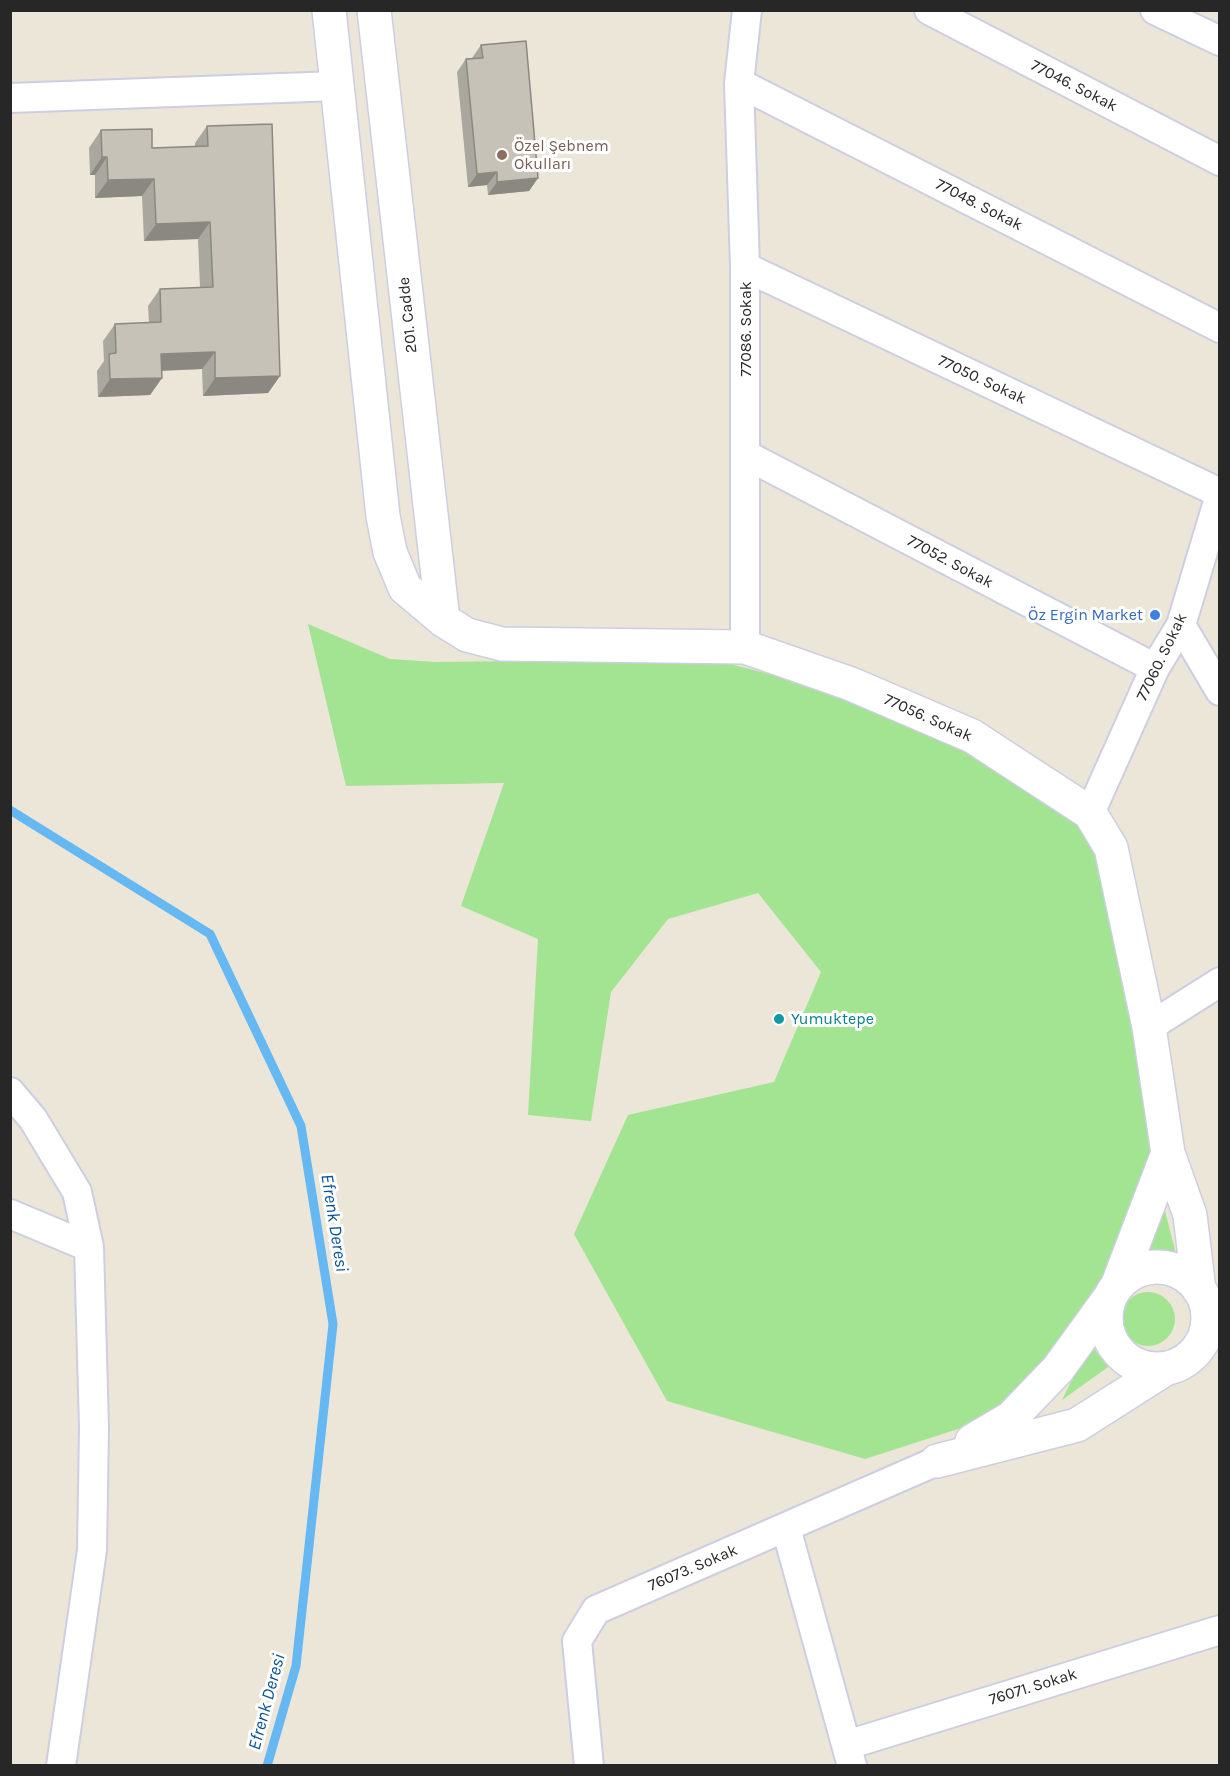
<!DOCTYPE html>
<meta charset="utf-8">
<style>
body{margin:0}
#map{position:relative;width:1230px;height:1776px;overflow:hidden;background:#ebe6d8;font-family:Karla,sans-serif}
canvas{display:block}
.frame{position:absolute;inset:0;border:12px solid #272727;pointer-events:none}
</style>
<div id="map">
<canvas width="1230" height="1776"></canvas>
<div class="frame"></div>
</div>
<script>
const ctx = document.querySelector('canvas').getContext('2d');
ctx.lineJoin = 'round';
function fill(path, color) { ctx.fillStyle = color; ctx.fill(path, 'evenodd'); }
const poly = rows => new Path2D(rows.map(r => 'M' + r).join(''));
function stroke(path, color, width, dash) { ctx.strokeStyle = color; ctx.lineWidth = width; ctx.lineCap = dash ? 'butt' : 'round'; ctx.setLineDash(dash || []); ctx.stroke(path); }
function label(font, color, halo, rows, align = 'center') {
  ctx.font = font + ' Karla,sans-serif'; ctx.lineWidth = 6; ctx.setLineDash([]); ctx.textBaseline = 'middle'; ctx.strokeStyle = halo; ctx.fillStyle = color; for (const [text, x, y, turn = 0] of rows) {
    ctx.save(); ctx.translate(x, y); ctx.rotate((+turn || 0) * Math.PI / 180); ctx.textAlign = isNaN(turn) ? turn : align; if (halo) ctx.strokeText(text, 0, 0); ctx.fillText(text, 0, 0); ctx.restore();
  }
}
fill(poly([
 [308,624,390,659,436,662,685,659,722,662,797,681,971,747,1073,820,1093,844,1102,866,1153,1122,1151,1168,1095,1307,989,1419,865,1459,667,1401,574,1234,628,1115,774,1082,821,972,758,893,668,919,611,992,591,1121,528,1115,538,939,461,906,504,783,346,786],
 [1163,1203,1177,1258,1141,1257],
 '1121 1319a27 27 0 1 1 54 0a27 27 0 1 1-54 0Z',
 [1090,1343,1108,1367,1062,1400]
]), '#a2e492');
stroke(poly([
 [10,810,210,934,301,1126,333,1324,296,1666,267,1766]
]), '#66b8f2', 9);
const street = poly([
 [929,10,1220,161],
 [1155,10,1220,41],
 [739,83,1220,328],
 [10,98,337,86],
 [745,267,1220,493],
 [746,455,1155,668],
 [1181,625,1220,691],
 [745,647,745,267,739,83,747,10],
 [1090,813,1155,668,1181,625,1220,495],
 [1149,1027,1220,982],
 [10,1092,33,1119,77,1192,89,1247,94,1428,92,1550,61,1766],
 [10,1214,89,1247],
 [786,1528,852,1766],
 [847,1745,1220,1630],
 [589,1766,577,1641,596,1610,937,1461]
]);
const secondary = poly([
 [329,10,383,516,390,552,405,588,443,620,467,635,502,644,745,647,851,684,972,736,1090,813,1111,848,1149,1027,1168,1153,1190,1215,1199,1290],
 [374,10,443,620],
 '1106 1318a51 51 0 1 1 102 0a51 51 0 1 1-102 0Z',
 [1118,1284,1168,1153],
 [972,1441,1011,1418,1058,1369,1108,1300],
 [937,1461,1077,1425,1165,1369]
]);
stroke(street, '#cdcee2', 32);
stroke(secondary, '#cdcee2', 36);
stroke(street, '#fff', 28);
stroke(secondary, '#fff', 33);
fill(poly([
 [481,45,538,178,529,191,488,195,487,185,468,187,457,72,466,59,472,58],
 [207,126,280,376,268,393,203,396,202,369,162,371,162,378,150,395,98,397,97,371,104,361,103,341,115,324,149,323,148,306,160,289,200,288,198,239,144,241,142,196,95,198,95,175,90,175,89,148,101,130,152,148,195,146,195,143]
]), '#aaa79e');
fill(poly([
 [102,157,107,157,95,175,90,175],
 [497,172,487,185,468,187,477,174],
 [538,178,529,191,488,195,497,182],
 [154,179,142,196,95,198,108,180],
 [210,222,198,239,144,241,156,224],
 [215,352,202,369,149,371,161,354],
 [280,376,268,393,203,396,215,378],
 [162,378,150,395,98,397,110,379]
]), '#8b8881');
const building = poly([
 [526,41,538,178,497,182,497,172,477,174,466,59,483,58,481,45,526,41],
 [272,124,280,376,215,378,215,352,161,354,162,378,110,379,109,354,116,353,115,324,161,322,160,289,213,287,210,222,156,224,154,179,108,180,107,157,102,157,101,130,152,129,152,148,208,146,207,126,272,124]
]);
fill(building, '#c6c2b8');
stroke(building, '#8b8881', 1.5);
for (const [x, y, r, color] of [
 [502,155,6,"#8d6e63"],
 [1155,615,6,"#3f7fe0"],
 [779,1019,6,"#0f9aa8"]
]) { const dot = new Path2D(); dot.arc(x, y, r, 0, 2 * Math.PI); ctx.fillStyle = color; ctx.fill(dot); stroke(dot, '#fff', 2); }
label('16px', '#272727', '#fff', [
 ["77046. Sokak",1074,86,27],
 ["77048. Sokak",979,205,27],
 ["201. Cadde",408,315,-96],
 ["77086. Sokak",746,329,-90],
 ["77050. Sokak",982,380,25],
 ["77052. Sokak",950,562,28],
 ["77060. Sokak",1162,657,-64],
 ["77056. Sokak",928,718,24],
 ["76073. Sokak",693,1568,-23],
 ["76071. Sokak",1033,1687,-17]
]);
label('16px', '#785e54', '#fff', [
 ["Özel Şebnem",514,146],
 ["Okulları",514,164]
], 'left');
label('16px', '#366cbe', '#fff', [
 ["Öz Ergin Market",1143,615]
], 'right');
label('16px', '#0d838f', '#fff', [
 ["Yumuktepe",791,1019]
], 'left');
label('italic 18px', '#09539a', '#fff', [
 ["Efrenk Deresi",334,1223,81],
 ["Efrenk Deresi",267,1702,-75]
]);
</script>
